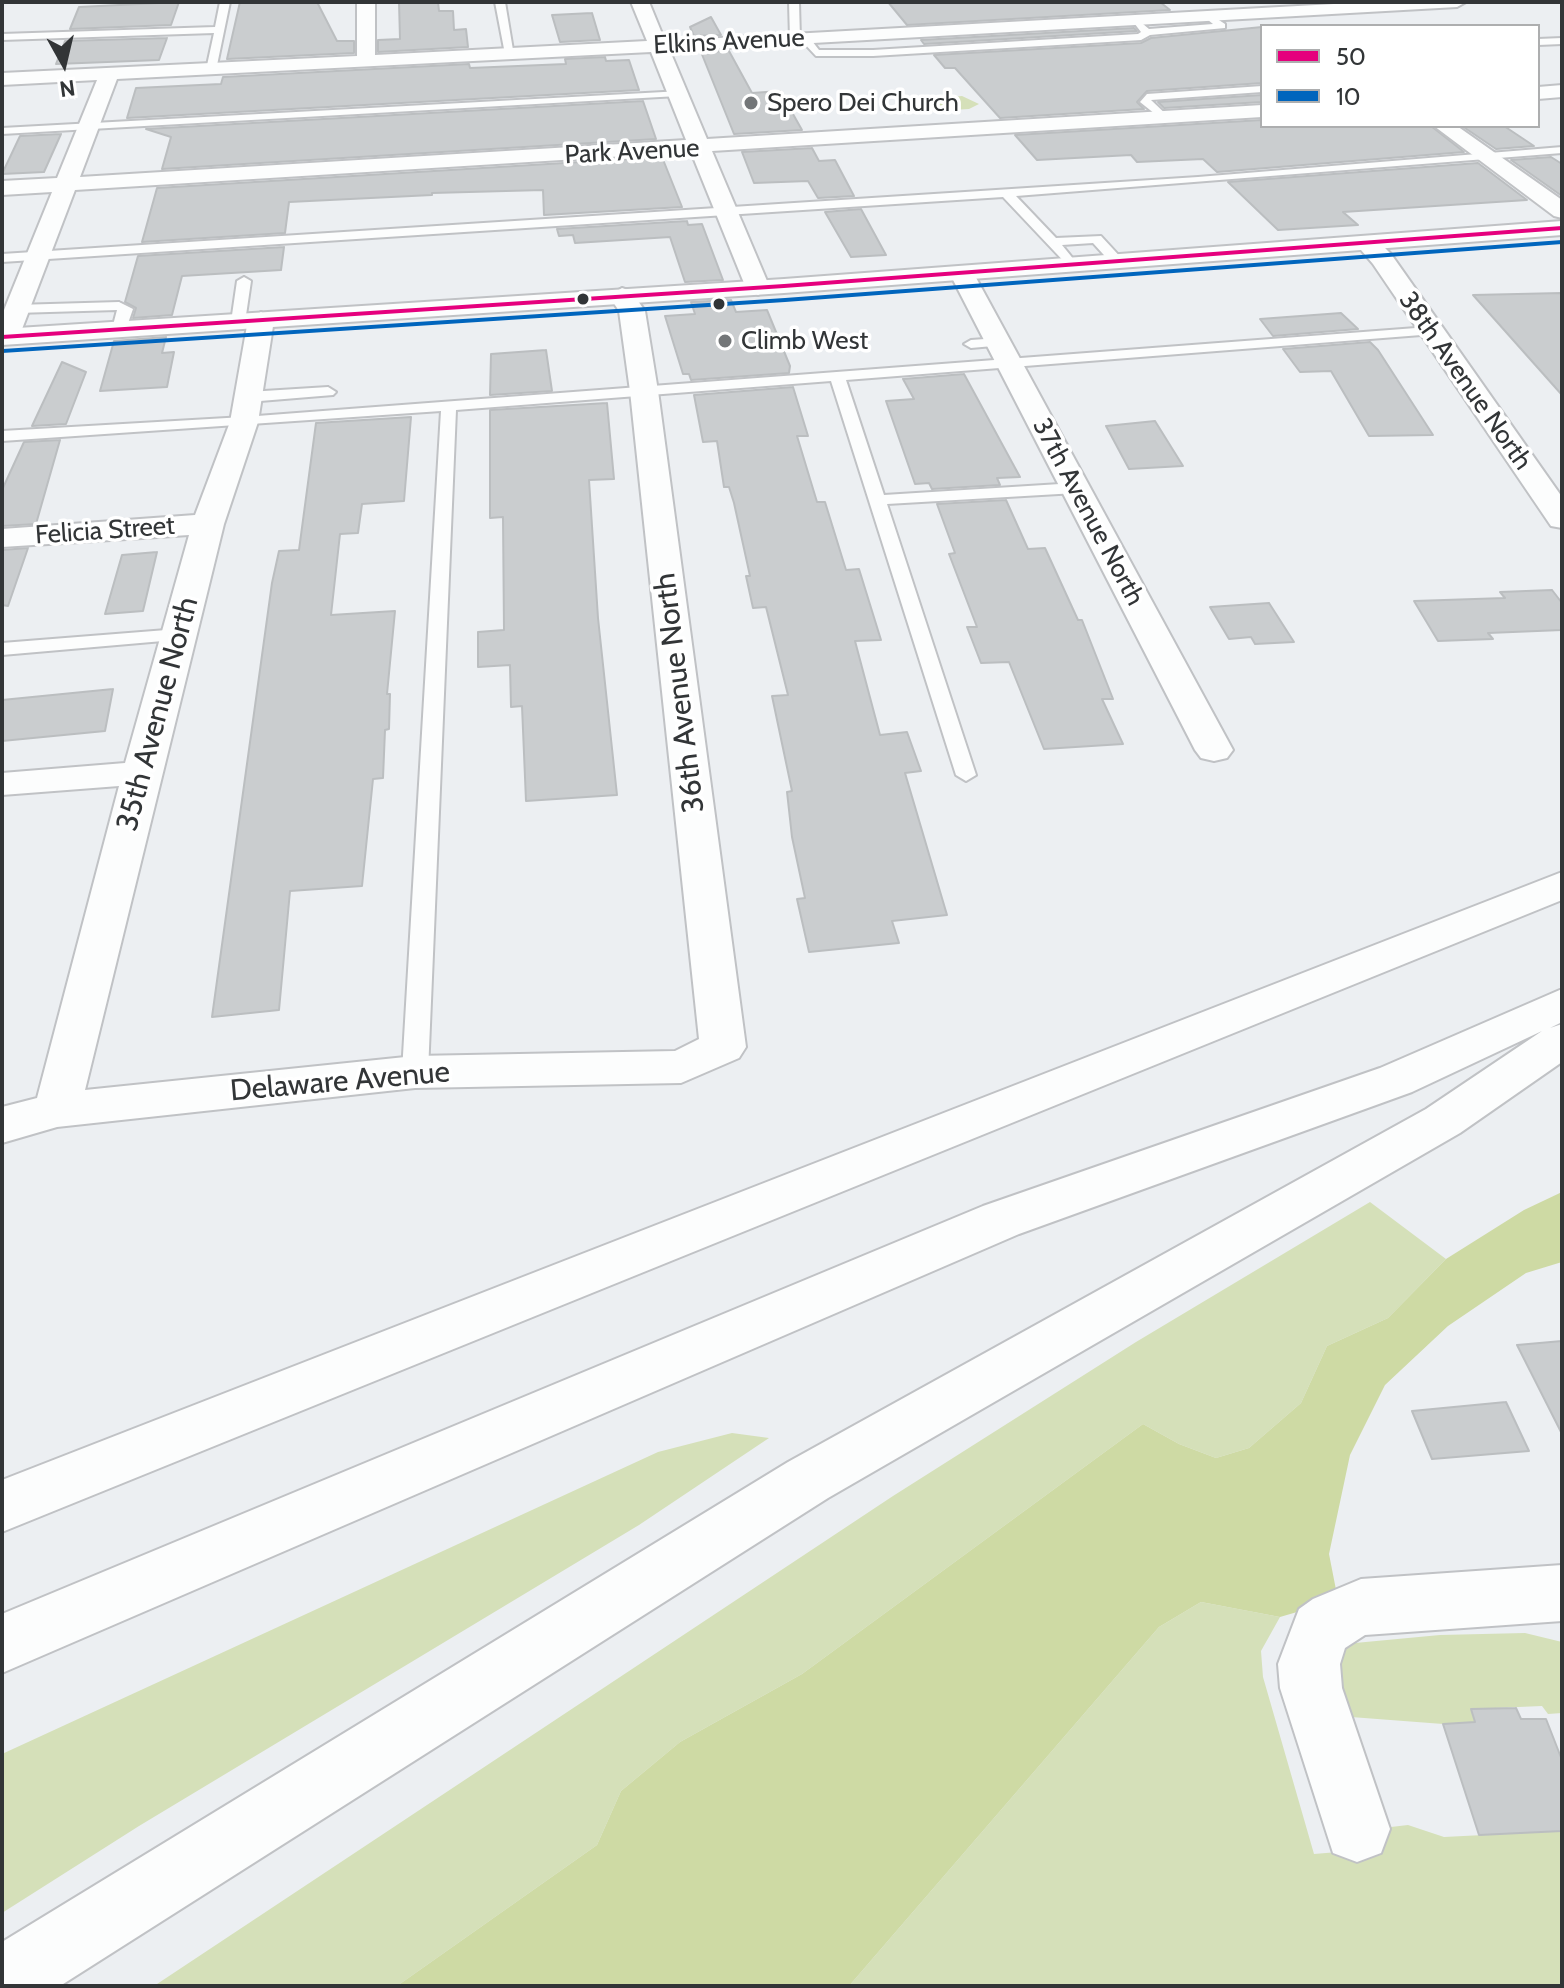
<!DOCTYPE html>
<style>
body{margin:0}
#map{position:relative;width:1564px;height:1988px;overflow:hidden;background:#eceff2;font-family:Cabin,sans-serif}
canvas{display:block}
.frame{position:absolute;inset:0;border:4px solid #323537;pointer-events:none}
.legend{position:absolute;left:1260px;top:24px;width:280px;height:104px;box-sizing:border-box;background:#fff;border:2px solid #adaeaf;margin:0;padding:10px 14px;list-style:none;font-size:24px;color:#323537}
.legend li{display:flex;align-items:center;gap:16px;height:40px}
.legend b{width:40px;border:2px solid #adaeaf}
.north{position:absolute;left:24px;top:24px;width:80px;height:80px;-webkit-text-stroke:6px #fff;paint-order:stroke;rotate:172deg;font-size:22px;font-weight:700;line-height:32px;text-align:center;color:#323537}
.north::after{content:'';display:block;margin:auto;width:28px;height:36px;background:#323537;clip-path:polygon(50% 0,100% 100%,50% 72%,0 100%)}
</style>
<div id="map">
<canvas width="1564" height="1988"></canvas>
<div class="frame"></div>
<ul class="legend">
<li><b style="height:10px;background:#e5007d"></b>50</li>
<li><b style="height:10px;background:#0065bd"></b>10</li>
</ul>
<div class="north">N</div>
</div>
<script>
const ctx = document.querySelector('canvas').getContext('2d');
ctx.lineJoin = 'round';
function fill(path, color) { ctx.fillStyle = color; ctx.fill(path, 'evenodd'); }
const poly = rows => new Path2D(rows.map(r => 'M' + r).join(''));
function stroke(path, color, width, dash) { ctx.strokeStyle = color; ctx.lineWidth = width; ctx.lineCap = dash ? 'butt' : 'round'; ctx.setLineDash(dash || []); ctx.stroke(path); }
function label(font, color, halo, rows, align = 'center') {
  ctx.font = font + ' Cabin,sans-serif'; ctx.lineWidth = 7; ctx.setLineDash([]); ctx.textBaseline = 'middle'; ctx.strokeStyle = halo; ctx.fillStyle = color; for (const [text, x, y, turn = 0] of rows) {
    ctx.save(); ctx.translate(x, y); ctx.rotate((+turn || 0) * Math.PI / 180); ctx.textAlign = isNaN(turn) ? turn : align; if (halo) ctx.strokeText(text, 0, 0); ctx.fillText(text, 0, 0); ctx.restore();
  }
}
fill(poly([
 [962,96,979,104,969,109,919,112,911,110,904,101],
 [1370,1202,1446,1259,1388,1318,1327,1346,1301,1403,1249,1448,1216,1458,1179,1444,1143,1424,802,1674,680,1742,621,1791,597,1845,397,1986,154,1986,893,1496,1136,1342],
 [732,1433,769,1438,639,1525,139,1826,2,1913,2,1754,658,1452],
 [1201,1602,1280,1617,1261,1651,1263,1677,1314,1854,1362,1850,1391,1827,1408,1825,1444,1837,1562,1831,1562,1986,849,1986,1159,1627],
 [1525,1633,1562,1642,1562,1713,1548,1714,1542,1706,1471,1709,1475,1722,1443,1724,1351,1717,1343,1705,1334,1657,1355,1643,1440,1635]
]), '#d5e0b9');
fill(poly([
 [1562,1192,1562,1262,1526,1273,1448,1326,1385,1385,1350,1455,1329,1554,1338,1600,1280,1617,1201,1602,1159,1627,849,1986,397,1986,597,1845,621,1791,680,1742,802,1674,1143,1424,1179,1444,1216,1458,1249,1448,1301,1403,1327,1346,1388,1318,1446,1259,1524,1210]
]), '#cedaa4');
const building = poly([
 [179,2,171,25,70,29,79,7,179,2],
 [240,2,317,2,337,41,354,41,354,53,227,59,240,2],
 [399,2,438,2,439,11,453,11,454,30,466,29,468,47,378,52,378,40,400,39,399,2],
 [888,2,1160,2,1170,10,907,25,888,2],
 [592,13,600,40,560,42,552,15,592,13],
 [711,17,721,35,694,36,690,27,711,17],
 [1262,27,1262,83,1147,91,1137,102,1144,109,1000,118,955,68,945,68,934,55,1141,43,1151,38,1262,27],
 [1134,28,1137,31,924,44,921,40,1134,28],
 [167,38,159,60,56,64,65,41,167,38],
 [729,51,752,93,780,91,802,130,734,134,701,52,729,51],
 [605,57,606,61,629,60,639,90,127,118,136,88,221,84,223,77,469,64,470,68,566,64,565,59,605,57],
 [1262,95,1262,102,1164,108,1158,102,1262,95],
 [643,101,656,139,162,169,171,137,146,129,643,101],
 [1262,120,1262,126,1431,126,1464,152,1217,172,1203,159,1137,162,1131,155,1037,160,1015,135,1262,120],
 [1462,126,1504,126,1534,146,1496,149,1462,126],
 [61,134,44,172,2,174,20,136,61,134],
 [812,148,819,161,835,160,854,196,818,198,808,181,754,183,742,152,812,148],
 [662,157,682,207,544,215,543,190,432,193,432,195,289,202,285,233,142,242,157,188,662,157],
 [1551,157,1562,164,1562,196,1511,160,1551,157],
 [1478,163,1527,200,1343,212,1358,225,1278,230,1228,182,1478,163],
 [861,209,886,255,851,257,825,212,861,209],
 [687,221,688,225,702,224,723,280,685,282,670,237,575,243,573,235,559,236,557,229,687,221],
 [284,247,281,270,182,276,172,315,133,318,136,308,125,302,138,256,284,247],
 [1562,293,1562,395,1473,295,1562,293],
 [731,300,736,312,767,310,790,366,789,373,691,380,689,374,683,374,665,316,695,314,691,302,731,300],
 [1341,313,1358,329,1273,336,1260,319,1341,313],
 [166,337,162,353,174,352,167,387,100,391,114,341,166,337],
 [1370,342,1378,350,1433,435,1369,436,1331,371,1300,372,1283,349,1370,342],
 [546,350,552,391,490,395,491,354,546,350],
 [62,362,86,372,66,424,32,426,62,362],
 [964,374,1020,477,997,478,1000,485,932,489,929,483,915,484,886,401,914,399,903,379,964,374],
 [793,387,808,436,797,436,817,502,825,502,846,570,859,569,881,640,855,641,880,735,907,732,921,771,905,773,947,915,892,921,899,943,809,952,797,899,805,898,792,837,787,792,792,791,772,696,788,695,766,607,753,608,746,576,750,576,734,503,729,487,724,487,717,441,703,442,694,395,793,387],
 [607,403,614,479,589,480,598,618,617,795,526,801,522,706,511,707,510,665,478,667,478,632,504,630,503,517,490,518,490,410,607,403],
 [411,417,404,501,362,504,358,533,340,534,331,615,395,611,387,694,390,694,389,729,385,730,383,778,373,779,362,886,290,891,279,1010,212,1017,272,583,279,551,299,550,316,423,411,417],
 [1155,421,1183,466,1129,469,1106,426,1155,421],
 [60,440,36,524,2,526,2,490,24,442,60,440],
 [1006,500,1028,549,1045,548,1078,620,1082,620,1113,699,1102,699,1123,744,1044,749,1009,662,981,663,967,627,977,627,949,554,955,553,937,504,1006,500],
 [28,548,8,606,2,605,2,550,28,548],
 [157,552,143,611,105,614,122,555,157,552],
 [1552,590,1562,603,1562,630,1488,633,1493,639,1438,641,1414,601,1505,598,1500,592,1552,590],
 [1269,603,1294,642,1255,644,1251,637,1229,639,1210,607,1269,603],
 [113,689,105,731,2,741,2,700,113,689],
 [1562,1341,1562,1434,1517,1345,1562,1341],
 [1506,1402,1529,1451,1432,1459,1412,1411,1506,1402],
 [1516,1708,1521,1719,1546,1719,1562,1760,1562,1831,1479,1835,1443,1724,1475,1722,1471,1709,1516,1708]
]);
fill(building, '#cacdcf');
stroke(building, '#bbbec0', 2);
const service = poly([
 [220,2,230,2,216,70,211,73,206,70,214,33,2,40,2,34,215,27,220,2],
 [495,2,505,2,514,56,505,54,495,2],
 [789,2,799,2,800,39,795,42,790,39,789,2],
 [1208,13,1225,24,1225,28,1150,35,1141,40,873,56,816,56,800,39,809,37,819,50,873,50,1138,34,1141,32,1131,19,1137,19,1149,29,1213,24,1203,16,1208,13],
 [1562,38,1562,44,1538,45,1538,39,1562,38],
 [1262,86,1262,92,1151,100,1171,119,1165,122,1140,102,1147,94,1262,86],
 [682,91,678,96,2,134,2,128,682,91],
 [1562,147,1562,153,1016,196,1056,238,1101,236,1125,262,1113,265,1093,243,1062,245,1079,266,1072,270,1003,197,2,262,2,254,1198,177,1562,147],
 [244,277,251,281,245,322,238,326,231,322,237,281,244,277],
 [119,302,133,309,126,329,119,333,112,329,117,310,16,313,9,309,16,305,119,302],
 [1429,327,1436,331,1434,334,846,380,884,495,1076,483,1084,488,1076,493,887,504,976,775,966,781,956,775,831,381,456,410,428,1072,424,1078,415,1081,406,1078,402,1072,441,411,2,441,2,431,244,417,1429,327],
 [999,338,1004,339,1004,345,971,348,964,344,971,340,999,338],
 [328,387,336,392,333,395,248,402,240,397,248,392,328,387],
 [179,629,186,631,186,639,2,655,2,643,179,629]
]);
const minor = poly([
 [357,2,375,2,375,55,647,41,631,2,649,2,665,41,1370,2,1466,2,1457,7,670,51,707,139,1262,105,1262,117,712,151,770,288,758,295,746,288,691,152,75,190,19,337,15,343,2,344,2,315,52,192,2,195,2,181,57,178,97,80,2,85,2,73,357,56,357,2],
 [651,52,686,140,80,177,117,79,651,52],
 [1562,85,1562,97,1538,99,1538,87,1562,85],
 [1434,126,1457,126,1562,200,1562,218,1554,216,1434,126],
 [1367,236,1375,238,1391,254,1562,497,1562,528,1551,526,1373,264,1355,243,1367,236],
 [962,267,974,274,1233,750,1227,758,1214,761,1201,758,1195,750,950,274,962,267],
 [622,288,631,291,645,311,658,391,746,1047,739,1058,681,1083,415,1088,57,1127,2,1143,2,1107,37,1098,119,786,2,795,2,773,125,763,189,535,2,547,2,529,195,515,230,422,248,320,261,312,274,320,258,422,224,524,85,1090,415,1056,675,1051,699,1039,630,391,619,311,609,296,622,288],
 [1562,1565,1562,1621,1365,1635,1345,1648,1340,1664,1342,1688,1390,1829,1381,1853,1357,1862,1333,1853,1280,1688,1278,1664,1299,1609,1313,1599,1361,1579,1562,1565]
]);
const primary = poly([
 [1562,221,1562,235,784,293,2,345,2,329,784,279,1562,221]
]);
const motorway = poly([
 [1562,872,1562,900,2,1532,2,1480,1562,872],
 [1562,989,1562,1022,1550,1028,1562,1024,1562,1062,1460,1133,828,1498,60,1986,2,1986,2,1942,788,1462,1426,1109,1542,1031,1412,1092,1019,1234,2,1673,2,1614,983,1206,1380,1068,1562,989]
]);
stroke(service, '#c0c2c5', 4);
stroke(minor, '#c0c2c5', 4);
stroke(primary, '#c0c2c5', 4);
stroke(motorway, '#c0c2c5', 4);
fill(service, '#fcfdfd');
fill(minor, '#fcfdfd');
fill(primary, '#fcfdfd');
fill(motorway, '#fcfdfd');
fill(poly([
 [1562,226,1562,230,784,288,2,339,2,335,784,284,1562,226]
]), '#e5007d');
fill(poly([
 [1562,240,1562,244,785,302,2,353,3,349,785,298,1562,240]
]), '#0065bd');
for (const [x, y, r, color] of [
 [751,103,8,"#737678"],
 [583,299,7,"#323537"],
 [719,304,7,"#323537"],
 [725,341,8,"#737678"]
]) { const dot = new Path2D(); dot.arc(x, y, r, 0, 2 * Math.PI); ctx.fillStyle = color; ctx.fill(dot); stroke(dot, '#fff', 3); }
label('26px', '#323537', '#fff', [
 ["Elkins Avenue",729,42,-3],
 ["Park Avenue",632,152,-3],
 ["38th Avenue North",1465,381,55],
 ["37th Avenue North",1088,512,62],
 ["Felicia Street",105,531,-4]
]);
label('26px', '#323537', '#fff', [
 ["Spero Dei Church",767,103],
 ["Climb West",741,341]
], 'left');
label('30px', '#323537', '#fff', [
 ["36th Avenue North",680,693,-97],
 ["35th Avenue North",158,714,-75],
 ["Delaware Avenue",340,1082,-5]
]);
</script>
